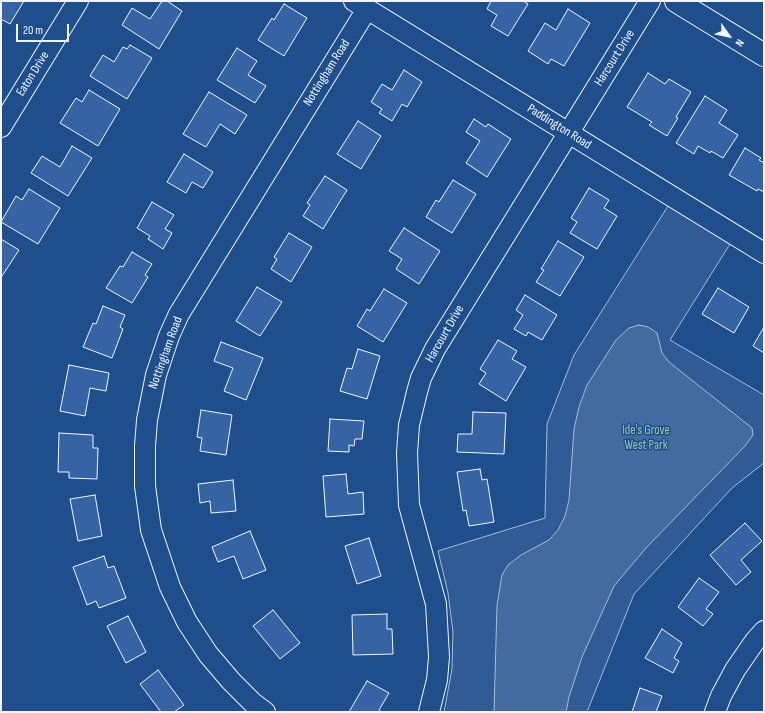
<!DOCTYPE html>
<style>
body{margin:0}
#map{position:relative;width:765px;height:713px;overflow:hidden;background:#1f4e8c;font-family:"Sofia Sans Condensed",sans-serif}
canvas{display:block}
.frame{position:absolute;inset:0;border:2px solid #f2f6ff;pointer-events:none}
.north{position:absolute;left:709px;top:16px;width:40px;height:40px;-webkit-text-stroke:3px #1f4e8c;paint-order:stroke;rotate:123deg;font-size:11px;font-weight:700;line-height:16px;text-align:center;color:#f2f6ff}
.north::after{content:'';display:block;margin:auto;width:14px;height:18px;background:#f2f6ff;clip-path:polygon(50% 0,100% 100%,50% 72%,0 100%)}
.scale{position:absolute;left:16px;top:24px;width:53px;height:18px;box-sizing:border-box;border:2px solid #f2f6ff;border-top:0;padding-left:5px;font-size:12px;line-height:14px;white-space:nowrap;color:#f2f6ff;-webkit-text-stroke:3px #1f4e8c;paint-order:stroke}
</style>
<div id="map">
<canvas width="765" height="713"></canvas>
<div class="frame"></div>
<div class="north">N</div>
<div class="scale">20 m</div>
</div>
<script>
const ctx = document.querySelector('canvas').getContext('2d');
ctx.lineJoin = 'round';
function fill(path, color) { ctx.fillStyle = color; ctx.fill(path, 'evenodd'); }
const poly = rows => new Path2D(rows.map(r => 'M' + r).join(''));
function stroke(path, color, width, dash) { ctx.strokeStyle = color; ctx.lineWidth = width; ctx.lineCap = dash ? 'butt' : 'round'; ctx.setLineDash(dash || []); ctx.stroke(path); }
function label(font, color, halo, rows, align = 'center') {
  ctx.font = font + ' "Sofia Sans Condensed",sans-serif'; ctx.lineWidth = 3; ctx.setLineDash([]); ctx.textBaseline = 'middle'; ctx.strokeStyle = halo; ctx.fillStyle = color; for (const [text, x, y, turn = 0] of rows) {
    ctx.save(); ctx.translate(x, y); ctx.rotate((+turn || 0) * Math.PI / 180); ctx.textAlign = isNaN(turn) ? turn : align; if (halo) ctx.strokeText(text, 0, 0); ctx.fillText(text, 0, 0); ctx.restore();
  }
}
const built = poly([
 [668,206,730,244,670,340,764,395,764,463,732,488,634,594,587,712,444,712,452,669,453,632,448,593,438,551,545,518,547,424,574,355,668,206]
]);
fill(built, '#305b95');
stroke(built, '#a8bbd7', 1);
const water = poly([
 [639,325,648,327,657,333,662,353,669,362,747,424,752,428,753,435,745,446,646,548,614,586,582,657,569,697,566,712,494,712,497,605,502,575,508,565,521,555,549,540,558,530,565,516,569,500,574,429,579,407,587,385,616,340,629,328,639,325]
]);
fill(water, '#446ba0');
stroke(water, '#a8bbd7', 1);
const building = poly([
 [1,1,24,1,10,24,1,19,1,1],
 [162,1,167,1,182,11,159,49,122,25,132,8,150,19,162,1],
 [491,1,523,1,528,4,508,36,491,26,497,15,487,9,491,1],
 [284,4,307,18,284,56,258,40,272,18,274,20,284,4],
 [568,9,590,23,564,66,551,59,548,64,528,51,545,23,556,30,568,9],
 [130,45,152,58,127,99,90,76,103,55,114,62,123,47,127,49,130,45],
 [237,48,257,61,248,75,266,86,255,103,217,80,237,48],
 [404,70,422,82,407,107,402,104,392,121,379,113,382,109,371,102,382,84,392,90,404,70],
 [648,73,665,84,669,79,691,92,676,117,678,118,667,136,649,125,652,122,627,107,648,73],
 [89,90,120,109,98,146,60,123,76,98,82,102,89,90],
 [209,92,247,115,235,134,220,124,206,147,183,134,209,92],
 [705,96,727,110,719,123,738,135,723,158,711,151,710,153,698,146,694,154,676,143,705,96],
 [474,119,486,127,488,124,511,139,487,177,466,163,480,141,466,132,474,119],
 [358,121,381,136,361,169,337,154,358,121],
 [72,146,92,158,68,196,31,173,42,156,60,167,72,146],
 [745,148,761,158,759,160,764,163,764,192,758,189,757,191,729,175,745,148],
 [184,154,213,172,203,188,192,182,186,193,167,182,184,154],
 [325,176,347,190,323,229,303,216,310,205,307,203,325,176],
 [453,180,476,194,452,233,426,217,436,200,439,202,453,180],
 [589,188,609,200,604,208,617,216,597,249,570,233,577,222,571,218,589,188],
 [29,189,60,208,38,244,1,222,16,196,22,200,29,189],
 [152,202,174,215,165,229,172,233,163,249,148,239,150,236,137,228,152,202],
 [404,228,440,251,419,284,396,269,402,259,389,251,404,228],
 [289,233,312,247,291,282,271,269,277,259,274,257,289,233],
 [1,239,19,250,2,276,1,276,1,239],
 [558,241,584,257,560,296,536,282,544,270,541,269,558,241],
 [132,252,152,264,145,275,148,277,132,303,106,288,120,266,123,267,132,252],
 [257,287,282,302,260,336,236,321,257,287],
 [718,288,749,307,734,333,702,314,718,288],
 [384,289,407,303,383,342,357,326,367,309,370,311,384,289],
 [525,295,557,315,542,340,528,332,526,336,514,329,523,315,516,310,525,295],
 [103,306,125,315,120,327,123,329,112,358,83,347,93,323,96,324,103,306],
 [764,327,764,353,753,346,764,327],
 [498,340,517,351,512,359,526,367,506,401,479,384,486,373,480,369,498,340],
 [221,342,263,358,246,400,224,391,233,368,214,361,221,342],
 [358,349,380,356,367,399,340,391,347,368,352,369,358,349],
 [69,365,109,373,106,391,90,388,85,416,60,411,69,365],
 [201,410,232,415,226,455,200,451,202,438,197,437,201,410],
 [473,412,506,413,504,454,457,452,458,434,472,434,473,412],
 [330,419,364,421,362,439,355,439,354,446,349,445,349,452,328,451,330,419],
 [59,433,93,435,93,448,98,448,97,479,69,478,69,472,58,472,59,433],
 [480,469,482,480,487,479,494,522,469,526,466,510,463,511,457,472,480,469],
 [346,474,348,494,363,492,364,514,326,517,323,476,346,474],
 [233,480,236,511,211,513,210,501,200,503,198,484,233,480],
 [95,495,102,536,78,541,70,499,95,495],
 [745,523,762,541,741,560,751,572,736,585,710,555,745,523],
 [250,531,266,570,243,579,234,556,218,562,212,547,250,531],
 [369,538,381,576,357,584,345,546,369,538],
 [104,556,108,568,114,566,126,598,99,608,96,601,87,605,73,567,104,556],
 [699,578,719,592,706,609,713,614,703,626,678,607,699,578],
 [273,610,300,643,280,659,253,626,273,610],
 [387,614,387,629,392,629,393,654,353,655,352,615,387,614],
 [128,616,146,652,126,663,107,626,128,616],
 [662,629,682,643,674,658,679,661,673,673,645,658,662,629],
 [158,670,184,705,174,712,161,712,140,684,158,670],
 [367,681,389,693,379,710,382,712,349,712,367,681],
 [640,688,662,696,656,712,632,712,640,688]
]);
fill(building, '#3563a3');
stroke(building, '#f2f6ff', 1);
const minor = poly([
 [354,1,764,253],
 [1,127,78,1],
 [265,712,253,703,231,681,208,654,187,622,170,587,151,530,145,486,145,446,147,420,156,375,169,336,179,314,367,9],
 [429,712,437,680,439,657,436,604,409,505,407,453,409,425,417,392,421,378,435,349,650,1],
 [715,712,721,696,735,670,755,641,764,631]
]);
const major = poly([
 [676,1,764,55]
]);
stroke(minor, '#f2f6ff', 22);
stroke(major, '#f2f6ff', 24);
stroke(minor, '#1f4e8c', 20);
stroke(major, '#1f4e8c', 22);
label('13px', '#f2f6ff', '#1f4e8c', [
 ["Harcourt Drive",615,58,-58],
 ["Nottingham Road",327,73,-58],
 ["Eaton Drive",33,74,-58],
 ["Paddington Road",559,127,32],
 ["Harcourt Drive",445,334,-60],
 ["Nottingham Road",166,353,-70]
]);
label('13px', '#97c8a6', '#1f4e8c', [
 ["Ide's Grove",646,431],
 ["West Park",646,446]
]);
</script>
